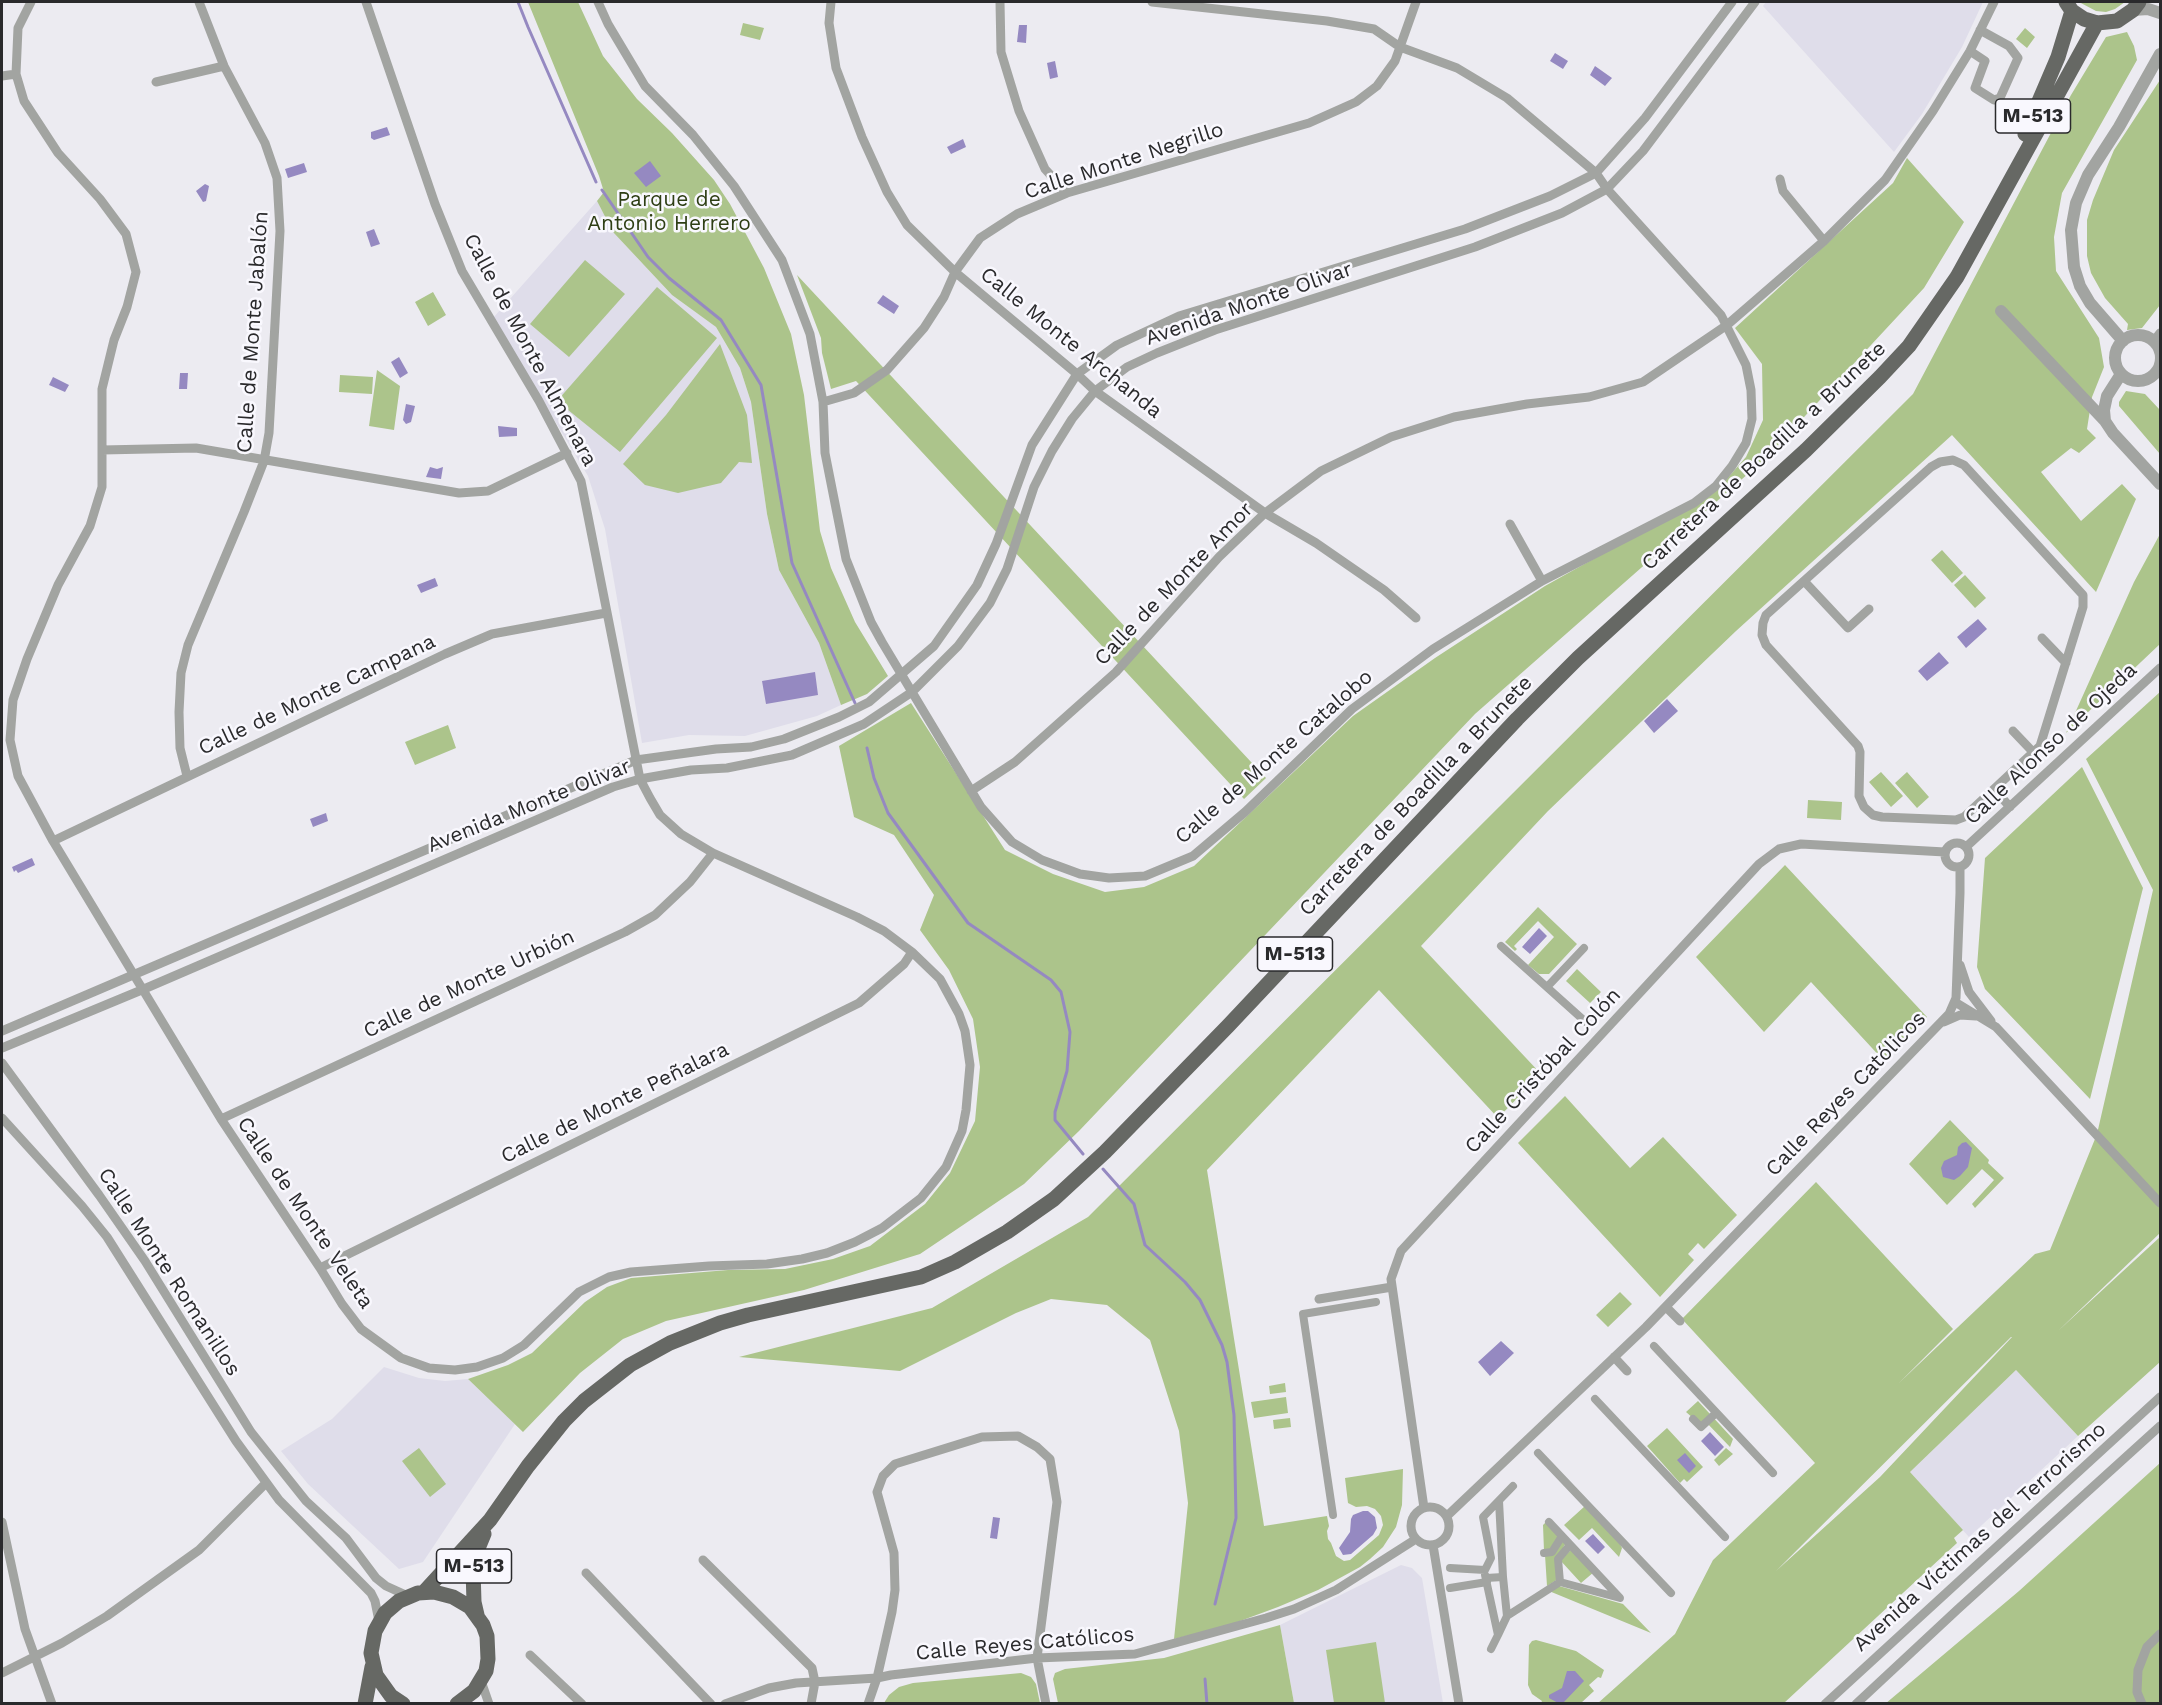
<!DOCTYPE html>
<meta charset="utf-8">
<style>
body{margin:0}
#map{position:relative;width:2162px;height:1705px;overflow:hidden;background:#ecebf1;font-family:"Work Sans",sans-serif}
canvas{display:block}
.frame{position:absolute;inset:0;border:3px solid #2a2a2c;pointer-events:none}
</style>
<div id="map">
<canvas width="2162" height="1705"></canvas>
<div class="frame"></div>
</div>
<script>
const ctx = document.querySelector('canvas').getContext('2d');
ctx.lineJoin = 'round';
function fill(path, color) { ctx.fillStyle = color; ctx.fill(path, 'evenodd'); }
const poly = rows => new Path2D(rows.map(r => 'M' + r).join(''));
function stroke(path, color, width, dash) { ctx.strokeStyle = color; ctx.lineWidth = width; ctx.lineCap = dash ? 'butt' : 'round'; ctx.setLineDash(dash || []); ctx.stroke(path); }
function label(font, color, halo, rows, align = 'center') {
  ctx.font = font + ' "Work Sans",sans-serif'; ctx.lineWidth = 5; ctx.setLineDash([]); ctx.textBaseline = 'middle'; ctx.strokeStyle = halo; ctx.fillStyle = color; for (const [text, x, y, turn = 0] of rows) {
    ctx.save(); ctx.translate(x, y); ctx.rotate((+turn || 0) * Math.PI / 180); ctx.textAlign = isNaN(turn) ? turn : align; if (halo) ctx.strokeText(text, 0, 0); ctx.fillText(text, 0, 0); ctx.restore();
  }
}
fill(poly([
 [1766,2,1983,2,1962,47,1922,114,1894,152,1763,6],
 [597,201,613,232,672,295,716,327,740,368,751,402,767,514,779,570,819,643,841,705,817,716,745,736,689,735,642,743,605,529,588,476,493,318],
 [384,1367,419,1378,445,1381,468,1379,515,1424,423,1562,399,1569,308,1484,281,1451,332,1419],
 [2016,1370,2078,1436,1969,1537,1910,1472],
 [1401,1565,1412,1568,1422,1578,1443,1703,1294,1703,1280,1625]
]), '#dfddea');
fill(poly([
 [528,2,578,2,603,56,637,99,672,133,714,180,730,204,764,268,791,334,804,395,820,531,831,568,855,622,888,676,867,694,841,705,819,643,779,570,767,514,751,402,740,368,716,327,672,295,613,232,597,201,604,192,599,176],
 [2079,2,2125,2,2115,9,2106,12,2096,11],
 [743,23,764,28,760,40,740,35],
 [2025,28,2035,37,2027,48,2016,39],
 [2127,32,2134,46,2137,60,2062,193,2054,237,2056,271,2099,338,2104,367,2092,397,2087,429,2096,438,2079,453,2071,448,2041,472,2081,521,2122,484,2136,499,2096,592,1952,435,1736,631,1548,811,1421,946,1541,1074,1498,1118,1379,990,1207,1170,1264,1526,1327,1516,1329,1526,1327,1531,1328,1539,1331,1543,1336,1556,1344,1561,1350,1560,1379,1535,1383,1525,1381,1516,1375,1509,1367,1506,1356,1507,1348,1503,1345,1478,1403,1469,1402,1505,1396,1527,1383,1547,1370,1559,1360,1567,1318,1590,1278,1607,1224,1627,1174,1639,1188,1503,1179,1431,1150,1340,1107,1305,1051,1299,1016,1313,900,1371,739,1357,932,1308,1088,1217,1913,394,2071,95,2106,37],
 [2160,80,2160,305,2142,328,2127,330,2128,324,2105,298,2091,273,2087,256,2087,220,2093,200,2114,150],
 [1907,158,1964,222,1924,288,1766,458,1475,714,1079,1131,1024,1184,920,1254,804,1290,666,1321,623,1339,580,1373,523,1432,468,1379,508,1365,532,1353,585,1302,607,1287,631,1278,728,1270,785,1269,833,1259,870,1246,925,1204,950,1173,975,1121,980,1067,973,1019,949,970,920,930,934,895,894,835,854,817,839,746,911,703,1005,850,1053,874,1105,892,1144,887,1194,866,1353,716,1435,658,1545,586,1717,490,1746,457,1763,420,1762,364,1735,328,1893,183],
 [585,260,625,294,569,357,530,324],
 [797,275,1266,778,1244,799,856,381,831,389,822,353,821,338],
 [657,287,717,338,620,452,557,401],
 [433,292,446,315,428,326,415,302],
 [720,344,747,415,752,463,739,462,721,483,678,493,645,485,623,464,666,415],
 [377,370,400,386,394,430,369,426],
 [340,375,373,377,372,394,339,392],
 [2126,391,2145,394,2160,410,2160,454,2119,406,2119,402],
 [2160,534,2160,644,2066,733,2134,582],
 [1942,550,1963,573,1952,583,1931,560],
 [1965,575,1986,598,1975,608,1954,585],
 [2160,692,2160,1233,2058,1331,2160,1237,2160,1362,2078,1436,2016,1370,1910,1472,1963,1530,1954,1538,1957,1543,1784,1703,1597,1704,1675,1634,1713,1560,1815,1463,1682,1319,1816,1182,1953,1329,1899,1383,2035,1254,2050,1250,2097,1134,2153,890,2086,759],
 [2012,1337,1880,1477,1776,1571,2011,1337],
 [448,725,456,748,415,765,405,742],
 [2082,767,2143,888,2090,1099,1985,989,1977,967,1985,858],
 [1881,772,1903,796,1891,807,1869,782],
 [1907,772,1929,797,1917,808,1895,783],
 [1808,800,1842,802,1841,820,1807,818],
 [1785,865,1927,1017,1884,1061,1811,982,1764,1032,1696,957],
 [1538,907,1577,944,1549,974,1539,974,1528,965,1554,937,1538,921,1514,946,1517,949,1515,951,1505,942],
 [1577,969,1601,992,1590,1003,1566,981],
 [1565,1096,1630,1168,1663,1137,1737,1215,1704,1249,1698,1243,1688,1254,1694,1260,1660,1297,1518,1143],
 [1950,1120,1989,1160,1988,1163,2004,1178,1975,1208,1972,1204,1994,1180,1982,1169,1947,1205,1909,1164],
 [1620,1292,1632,1304,1608,1327,1596,1315],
 [1285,1383,1286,1392,1270,1394,1269,1386],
 [1286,1397,1288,1413,1254,1418,1251,1402],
 [1698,1401,1733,1439,1730,1447,1705,1421,1701,1425,1686,1412],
 [1290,1418,1291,1427,1274,1429,1273,1420],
 [1667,1428,1703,1467,1687,1482,1684,1479,1680,1483,1647,1446],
 [419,1448,446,1484,430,1497,402,1461],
 [1726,1448,1733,1454,1719,1466,1714,1460],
 [2160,1463,2160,1703,1885,1704,2019,1591],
 [1585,1506,1619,1542,1622,1548,1619,1557,1592,1528,1579,1540,1564,1525],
 [1546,1522,1561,1537,1551,1551,1544,1551,1543,1525],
 [1563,1538,1566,1543,1556,1559,1558,1579,1547,1586,1545,1555],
 [1572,1549,1594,1572,1581,1583,1560,1560],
 [1559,1586,1623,1604,1651,1633,1549,1591],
 [1280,1625,1294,1703,1058,1703,1053,1679,1055,1673,1065,1669,1164,1658],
 [1536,1640,1576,1651,1604,1670,1601,1678,1598,1677,1589,1685,1594,1691,1581,1703,1541,1703,1542,1701,1532,1694,1528,1685,1529,1645,1532,1641],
 [1376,1642,1385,1703,1334,1703,1326,1650],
 [1021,1673,1031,1677,1036,1684,1040,1703,884,1703,889,1695,899,1687,913,1683]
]), '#acc48b');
fill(poly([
 [1019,25,1027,25,1026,43,1017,42],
 [1555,53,1568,61,1563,69,1550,61],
 [1055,61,1058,77,1050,79,1047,63],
 [1595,66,1612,78,1605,86,1590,75],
 [387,127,390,135,374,140,371,138,371,132],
 [963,139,966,147,951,154,947,147],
 [650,161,661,176,646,187,634,173],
 [304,163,307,172,288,178,285,169],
 [205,184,209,186,206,201,203,202,196,191],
 [374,229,380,244,371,247,366,232],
 [883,295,899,306,894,314,877,303],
 [399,357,408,373,400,378,391,362],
 [180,373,188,373,187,389,179,389],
 [53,377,69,385,65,392,49,385],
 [406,404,415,406,411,422,406,424,403,420],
 [498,426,517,428,517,436,499,437],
 [430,467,437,469,443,467,441,479,426,477],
 [435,578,438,586,421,593,417,585],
 [1978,619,1987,629,1966,648,1957,637],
 [1939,652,1949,663,1927,681,1918,671],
 [815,672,818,695,766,704,762,681],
 [1667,699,1678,711,1654,733,1644,721],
 [326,813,328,821,313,827,310,819],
 [32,858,35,865,18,873,16,870,14,872,12,867],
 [1539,928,1547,936,1530,954,1522,947],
 [1966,1142,1972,1148,1968,1167,1960,1176,1954,1180,1943,1177,1941,1168,1944,1161,1957,1155,1958,1147,1962,1143],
 [1501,1341,1514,1353,1490,1376,1478,1362],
 [1710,1432,1724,1447,1715,1456,1701,1441],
 [1685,1453,1696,1466,1689,1473,1677,1460],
 [1363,1511,1368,1511,1375,1517,1377,1528,1373,1535,1351,1554,1343,1555,1339,1548,1350,1532,1351,1519,1353,1515],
 [993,1517,1000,1518,997,1539,990,1538],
 [1593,1534,1605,1547,1598,1554,1585,1541],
 [1567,1671,1575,1671,1584,1681,1563,1703,1558,1703,1549,1698,1549,1695,1562,1688]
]), '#9589c1');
stroke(poly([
 [518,2,528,27,596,182],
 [602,190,648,257,669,278,721,320,761,385,792,563,855,703],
 [867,748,874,778,888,813,968,923,1051,980,1061,992,1070,1032,1067,1071,1055,1112,1055,1120,1083,1154],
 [1103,1169,1134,1204,1145,1245,1185,1282,1200,1300,1222,1345,1227,1362,1234,1415,1236,1518,1215,1604],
 [1205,1679,1207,1704]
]), '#9589c1', 3);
stroke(poly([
 [1501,946,1588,1024],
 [1547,987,1584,948],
 [1654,1346,1773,1473],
 [1595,1399,1725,1537],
 [1693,1419,1701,1427,1716,1413],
 [1538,1453,1671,1593],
 [1333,1515,1303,1314,1376,1302],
 [1544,1553,1552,1552,1562,1536],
 [1450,1568,1485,1570,1491,1558,1483,1517,1513,1486],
 [1485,1575,1498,1635,1491,1649],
 [1486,1578,1503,1577,1499,1501],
 [1560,1582,1558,1559,1570,1545],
 [1450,1588,1487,1582],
 [1507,1616,1560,1582,1620,1598,1549,1522],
 [1498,1635,1507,1616,1503,1577]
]), '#a2a4a1', 8);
stroke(poly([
 [31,2,18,28,16,74,24,101,58,153,100,199,126,234,136,272,127,307,114,340,102,389,102,487,90,526,58,585,27,659,13,700,10,740,18,776,53,841,221,1119,320,1268,342,1304,361,1329,401,1358,429,1368,455,1370,477,1367,503,1358,524,1345,579,1292,609,1277,631,1272,709,1266,767,1264,802,1259,827,1253,855,1242,882,1228,921,1198,946,1167,962,1131,966,1110,970,1065,965,1031,959,1014,940,979,912,952,884,931,857,917,713,853,681,834,660,815,650,798,640,779,581,481,539,401,462,271,435,204,366,2],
 [598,2,608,24,645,86,693,135,734,186,782,260,810,334,823,402,825,453,846,559,871,622,882,642,981,807,1012,842,1042,860,1080,874,1109,878,1145,876,1193,856,1245,812,1352,709,1433,649,1542,581,1694,503,1716,486,1732,466,1746,443,1752,419,1751,390,1746,365,1721,315,1607,189,1596,173,1507,98,1457,68,1400,47,1374,29,1327,21,1152,2],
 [831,2,829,23,836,68,862,137,887,192,907,225,955,272,1077,374,1095,391,1265,513,1316,543,1384,590,1416,618],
 [1000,2,1001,52,1019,111,1045,169,1067,193],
 [1970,51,1985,61,1975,88,1994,100,2000,98,2018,58,2009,46,1980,30],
 [2,76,16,74],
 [156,82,224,66],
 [1780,179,1783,191,1824,241],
 [2153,342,2160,333],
 [823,402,854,393,887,370,924,328,944,297,955,272,980,238,1017,214,1067,193,1309,123,1356,102,1377,86,1395,61,1416,2],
 [102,450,196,448,459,493,488,491,567,453],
 [1510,524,1542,581],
 [1804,581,1848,628,1869,609],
 [2042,638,2066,663],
 [2013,731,2033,752],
 [187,776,180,748,179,712,181,673,188,645,244,512,264,461,269,433,280,231,277,178,265,143,224,66,199,2],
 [1994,789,1964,817,1956,820,1882,817,1873,815,1864,807,1859,796,1860,752,1858,746,1766,645,1762,635,1763,623,1766,615,1931,467,1940,462,1953,460,1964,465,2083,595,2083,607,2040,746,1994,789,2010,807],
 [971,791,1015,762,1116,672,1219,557,1265,513,1321,471,1391,437,1454,417,1527,404,1589,397,1643,382,1727,325,1824,241,1885,180,1933,111,1970,51,1994,2],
 [53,841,445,654,492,634,606,613],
 '1945 855a12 12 0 1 1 24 0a12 12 0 1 1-24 0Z',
 [1966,847,2160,668],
 [1960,965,1969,992,1991,1021],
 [1955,1002,1996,1027,2160,1203],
 [1944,1022,1960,1015,1976,1016],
 [2,1031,636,760,716,749,751,747,784,739,839,717,869,702,934,646,977,585,996,544,1032,445,1077,374,1117,345,1179,316,1465,229,1550,196,1596,173,1645,118,1732,2],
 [2,1048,144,989,613,787,640,779,691,770,727,768,792,755,864,724,912,692,958,646,990,603,1007,569,1034,487,1052,451,1072,419,1095,391,1127,367,1157,353,1215,330,1475,247,1562,213,1607,189,1643,151,1755,2],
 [2,1063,99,1195,145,1261,251,1432,306,1501,346,1538,376,1578,386,1586,408,1596],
 [2,1118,82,1206,107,1237,236,1441,279,1500,371,1593,375,1601,379,1621],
 [221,1119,625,932,655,915,690,882,713,853],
 [320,1268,859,1003,904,964,912,952],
 [1319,1299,1392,1287],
 [1666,1307,1680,1321],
 [1614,1357,1627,1371],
 '1411 1526a19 19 0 1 1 38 0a19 19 0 1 1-38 0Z',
 [1424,1508,1391,1279,1401,1251,1759,864,1779,849,1801,844,1945,852],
 [1447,1516,1646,1327,1949,1014,1956,998,1960,893,1960,867],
 [2,1522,25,1629,52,1704],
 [1433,1545,1459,1704],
 [703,1560,812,1668,815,1682,811,1704],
 [586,1573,711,1704],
 [530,1655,582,1704],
 [2,1673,62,1643,107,1616,199,1550,266,1483],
 [481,1681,489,1704],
 [725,1704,769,1688,796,1683,877,1678,891,1675,1037,1658,1135,1654,1266,1618,1294,1609,1336,1590,1416,1539],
 [868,1704,877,1678,892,1612,895,1590,894,1553,877,1492,883,1476,895,1464,982,1437,1018,1436,1037,1447,1050,1459,1057,1502,1037,1658,1046,1704],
 [1825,1704,2160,1397],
 [1856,1704,1958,1609,2160,1426],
 [2142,1704,2137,1692,2138,1670,2147,1647,2160,1634]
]), '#a2a4a1', 9);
stroke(poly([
 [2133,10,2148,9,2160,13],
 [2001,311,2105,421],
 '2115 358a23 23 0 1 1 46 0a23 23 0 1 1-46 0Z',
 [2123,341,2090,303,2080,286,2074,267,2071,230,2076,203,2088,175,2119,127,2160,54],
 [2121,374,2107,396,2104,410,2105,421,2113,433,2160,484]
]), '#a2a4a1', 12);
stroke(poly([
 [2066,2,2072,11,2084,19,2097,23,2117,21,2133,10,2139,2],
 [2025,134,2058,57,2072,11],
 [424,1592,490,1520,528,1466,564,1421,584,1401,630,1365,670,1343,720,1323,748,1315,921,1277,955,1262,1007,1232,1054,1199,1105,1152,1228,1026,1517,719,1578,658,1806,450,1880,377,1909,346,1957,277,2097,23],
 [477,1615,474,1602,473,1570,477,1551,484,1534],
 [365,1704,372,1667],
 [403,1704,391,1696,376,1675,371,1653,375,1631,385,1613,399,1601,418,1593,434,1592,453,1597,470,1607,483,1625,487,1636,488,1659,486,1671,474,1691,457,1704]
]), '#666864', 15);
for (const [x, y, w] of [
 [2033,116,75],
 [1295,954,75],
 [474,1566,75]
]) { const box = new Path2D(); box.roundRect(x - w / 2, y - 17, w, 34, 4.5); ctx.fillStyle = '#f9f8fe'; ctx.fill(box); stroke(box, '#2a2a2c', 1.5); }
label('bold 20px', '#2a2a2c', null, [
 ["M-513",2033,116],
 ["M-513",1295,954],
 ["M-513",474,1566]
]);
label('21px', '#2a2a2c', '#f9f8fe', [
 ["Calle Monte Negrillo",1124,161,-18],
 ["Avenida Monte Olivar",1249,304,-19],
 ["Calle de Monte Jabalón",253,332,-86],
 ["Calle Monte Archanda",1071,343,39],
 ["Calle de Monte Almenara",530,350,62],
 ["Carretera de Boadilla a Brunete",1764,456,-43],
 ["Calle de Monte Amor",1174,584,-46],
 ["Calle de Monte Campana",317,695,-25],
 ["Calle Alonso de Ojeda",2051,744,-43],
 ["Calle de Monte Catalobo",1274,757,-41],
 ["Carretera de Boadilla a Brunete",1416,796,-46],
 ["Avenida Monte Olivar",529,806,-22],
 ["Calle de Monte Urbión",469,984,-25],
 ["Calle Cristóbal Colón",1543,1071,-47],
 ["Calle Reyes Católicos",1846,1094,-46],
 ["Calle de Monte Peñalara",615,1103,-26],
 ["Calle de Monte Veleta",305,1213,56],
 ["Calle Monte Romanillos",169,1272,57],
 ["Avenida Víctimas del Terrorismo",1980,1537,-42],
 ["Calle Reyes Católicos",1025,1644,-5]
]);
label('21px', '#2e3e14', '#f9f8fe', [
 ["Parque de",669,200],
 ["Antonio Herrero",669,224]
]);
</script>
